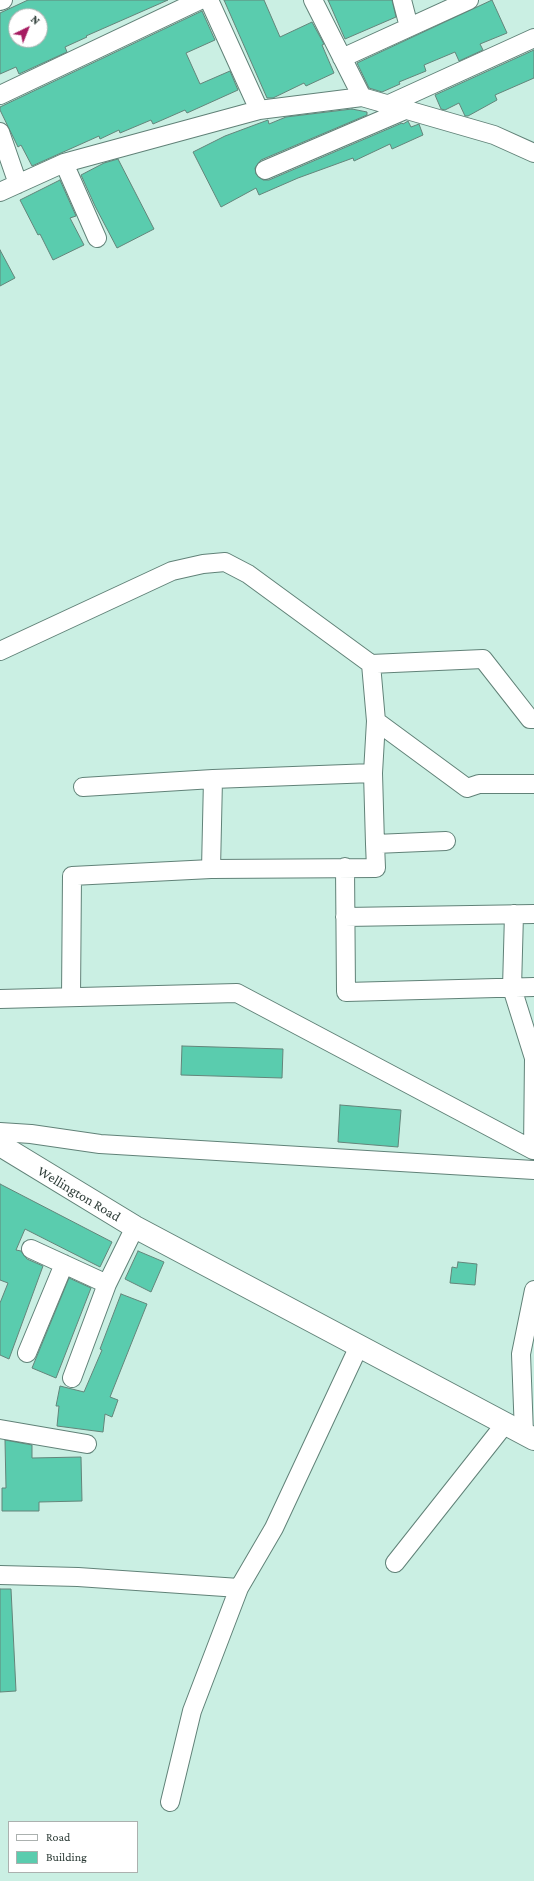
<!DOCTYPE html>
<style>
body{margin:0}
#map{position:relative;width:534px;height:1881px;overflow:hidden;background:#caefe3;font-family:"Crimson Pro",serif}
canvas{display:block}
.legend{position:absolute;left:8px;top:1821px;width:130px;height:52px;box-sizing:border-box;background:#fff;border:1px solid #abb1af;margin:0;padding:5px 7px;list-style:none;font-size:12px;color:#2d3c37}
.legend li{display:flex;align-items:center;gap:8px;height:20px}
.legend b{width:20px;border:1px solid #abb1af}
.north{position:absolute;left:8px;top:8px;width:40px;height:40px;box-sizing:border-box;background:#fff;border:1px solid #abb1af;border-radius:50%;rotate:43deg;font-size:11px;font-weight:700;line-height:16px;text-align:center;color:#2d3c37}
.north::after{content:'';display:block;margin:auto;width:14px;height:18px;background:#a61c61;clip-path:polygon(50% 0,100% 100%,50% 72%,0 100%)}
</style>
<div id="map">
<canvas width="534" height="1881"></canvas>
<ul class="legend">
<li><b style="height:5px;background:#fff"></b>Road</li>
<li><b style="height:11px;background:#5accae"></b>Building</li>
</ul>
<div class="north">N</div>
</div>
<script>
const ctx = document.querySelector('canvas').getContext('2d');
ctx.lineJoin = 'round';
function fill(path, color) { ctx.fillStyle = color; ctx.fill(path, 'evenodd'); }
const poly = rows => new Path2D(rows.map(r => 'M' + r).join(''));
function stroke(path, color, width, dash) { ctx.strokeStyle = color; ctx.lineWidth = width; ctx.lineCap = dash ? 'butt' : 'round'; ctx.setLineDash(dash || []); ctx.stroke(path); }
function label(font, color, halo, rows, align = 'center') {
  ctx.font = font + ' "Crimson Pro",serif'; ctx.lineWidth = 3.5; ctx.setLineDash([]); ctx.textBaseline = 'middle'; ctx.strokeStyle = halo; ctx.fillStyle = color; for (const [text, x, y, turn = 0] of rows) {
    ctx.save(); ctx.translate(x, y); ctx.rotate((+turn || 0) * Math.PI / 180); ctx.textAlign = isNaN(turn) ? turn : align; if (halo) ctx.strokeText(text, 0, 0); ctx.fillText(text, 0, 0); ctx.restore();
  }
}
const building = poly([
 [28,0,168,0,86,36,87,37,65,47,67,52,19,74,16,67,0,74,0,13,28,0],
 [16,16,40,16,40,40,16,40,16,16],
 [224,0,264,0,280,37,312,22,324,44,322,45,334,73,306,86,304,83,273,98,267,98,224,0],
 [328,0,392,0,396,17,345,39,328,0],
 [492,0,507,33,480,44,483,50,459,61,455,52,424,65,426,71,399,82,400,84,382,92,369,88,357,63,492,0],
 [202,11,215,40,186,53,200,84,230,71,238,90,187,113,185,110,153,124,151,120,120,133,119,130,100,139,99,136,32,166,21,145,18,147,0,110,0,107,202,11],
 [534,50,534,78,495,95,497,100,468,116,465,116,459,103,445,110,441,109,435,95,534,50],
 [352,109,367,112,367,115,261,160,255,168,256,174,263,180,269,180,402,123,403,124,408,121,411,127,419,124,423,135,392,149,390,144,354,161,353,158,298,178,259,195,256,188,221,207,193,152,225,136,268,120,269,124,286,117,352,109],
 [118,159,154,229,117,248,95,206,81,175,104,163,118,159],
 [60,180,76,216,70,218,84,245,53,260,40,234,38,235,20,200,60,180],
 [0,250,15,278,0,286,0,250],
 [182,1046,283,1049,282,1078,181,1075,182,1046],
 [340,1105,401,1110,398,1147,338,1142,340,1105],
 [0,1184,112,1242,100,1267,25,1229,16,1250,21,1251,27,1259,43,1266,9,1359,0,1355,0,1303,8,1283,0,1280,0,1184],
 [138,1251,164,1262,151,1292,125,1279,138,1251],
 [458,1262,477,1264,475,1285,450,1283,452,1267,457,1268,458,1262],
 [69,1278,91,1288,56,1378,32,1368,69,1278],
 [121,1294,147,1304,110,1397,118,1400,112,1417,105,1414,103,1432,57,1426,59,1406,56,1406,60,1386,84,1392,102,1350,100,1349,121,1294],
 [5,1440,32,1445,32,1458,81,1457,82,1501,39,1502,39,1511,2,1511,2,1488,6,1488,5,1440],
 [0,1589,11,1589,16,1691,0,1692,0,1589]
]);
fill(building, '#5accae');
stroke(building, '#63857a', 1);
const minor = poly([
 [209,0,259,110],
 [313,0,362,97],
 [402,0,409,27],
 [0,1,3,0],
 [342,58,469,0],
 [0,95,200,0],
 [387,105,534,38],
 [0,132,18,184],
 [64,163,97,238],
 [265,170,405,110],
 [0,192,64,163,259,110,362,97,494,135,534,153],
 [0,651,172,571,203,564,225,562,248,574,371,664,483,659,530,719,534,719],
 [371,664,376,721,467,788,479,784,534,784],
 [376,721,373,773,375,844,446,841],
 [83,787,213,779,373,773],
 [345,867,346,992,534,987],
 [211,869,213,779],
 [345,917,534,914],
 [71,997,72,876,211,869,376,868,375,844],
 [0,999,237,993,533,1150,534,1058,512,988,514,914],
 [0,1132,31,1134,100,1144,534,1170],
 [31,1249,107,1284],
 [27,1353,64,1264],
 [72,1378,107,1284,135,1227],
 [0,1429,87,1444],
 [524,1434,521,1354,534,1290],
 [395,1563,505,1424],
 [0,1575,78,1577,239,1588,274,1528,359,1346],
 [170,1802,192,1711,239,1588]
]);
const major = poly([
 [0,1145,135,1227,534,1439]
]);
stroke(minor, '#618278', 20);
stroke(major, '#618278', 24);
stroke(minor, '#fff', 18);
stroke(major, '#fff', 22);
label('14px', '#2d3c37', '#fff', [
 ["Wellington Road",79,1194,31]
]);
</script>
